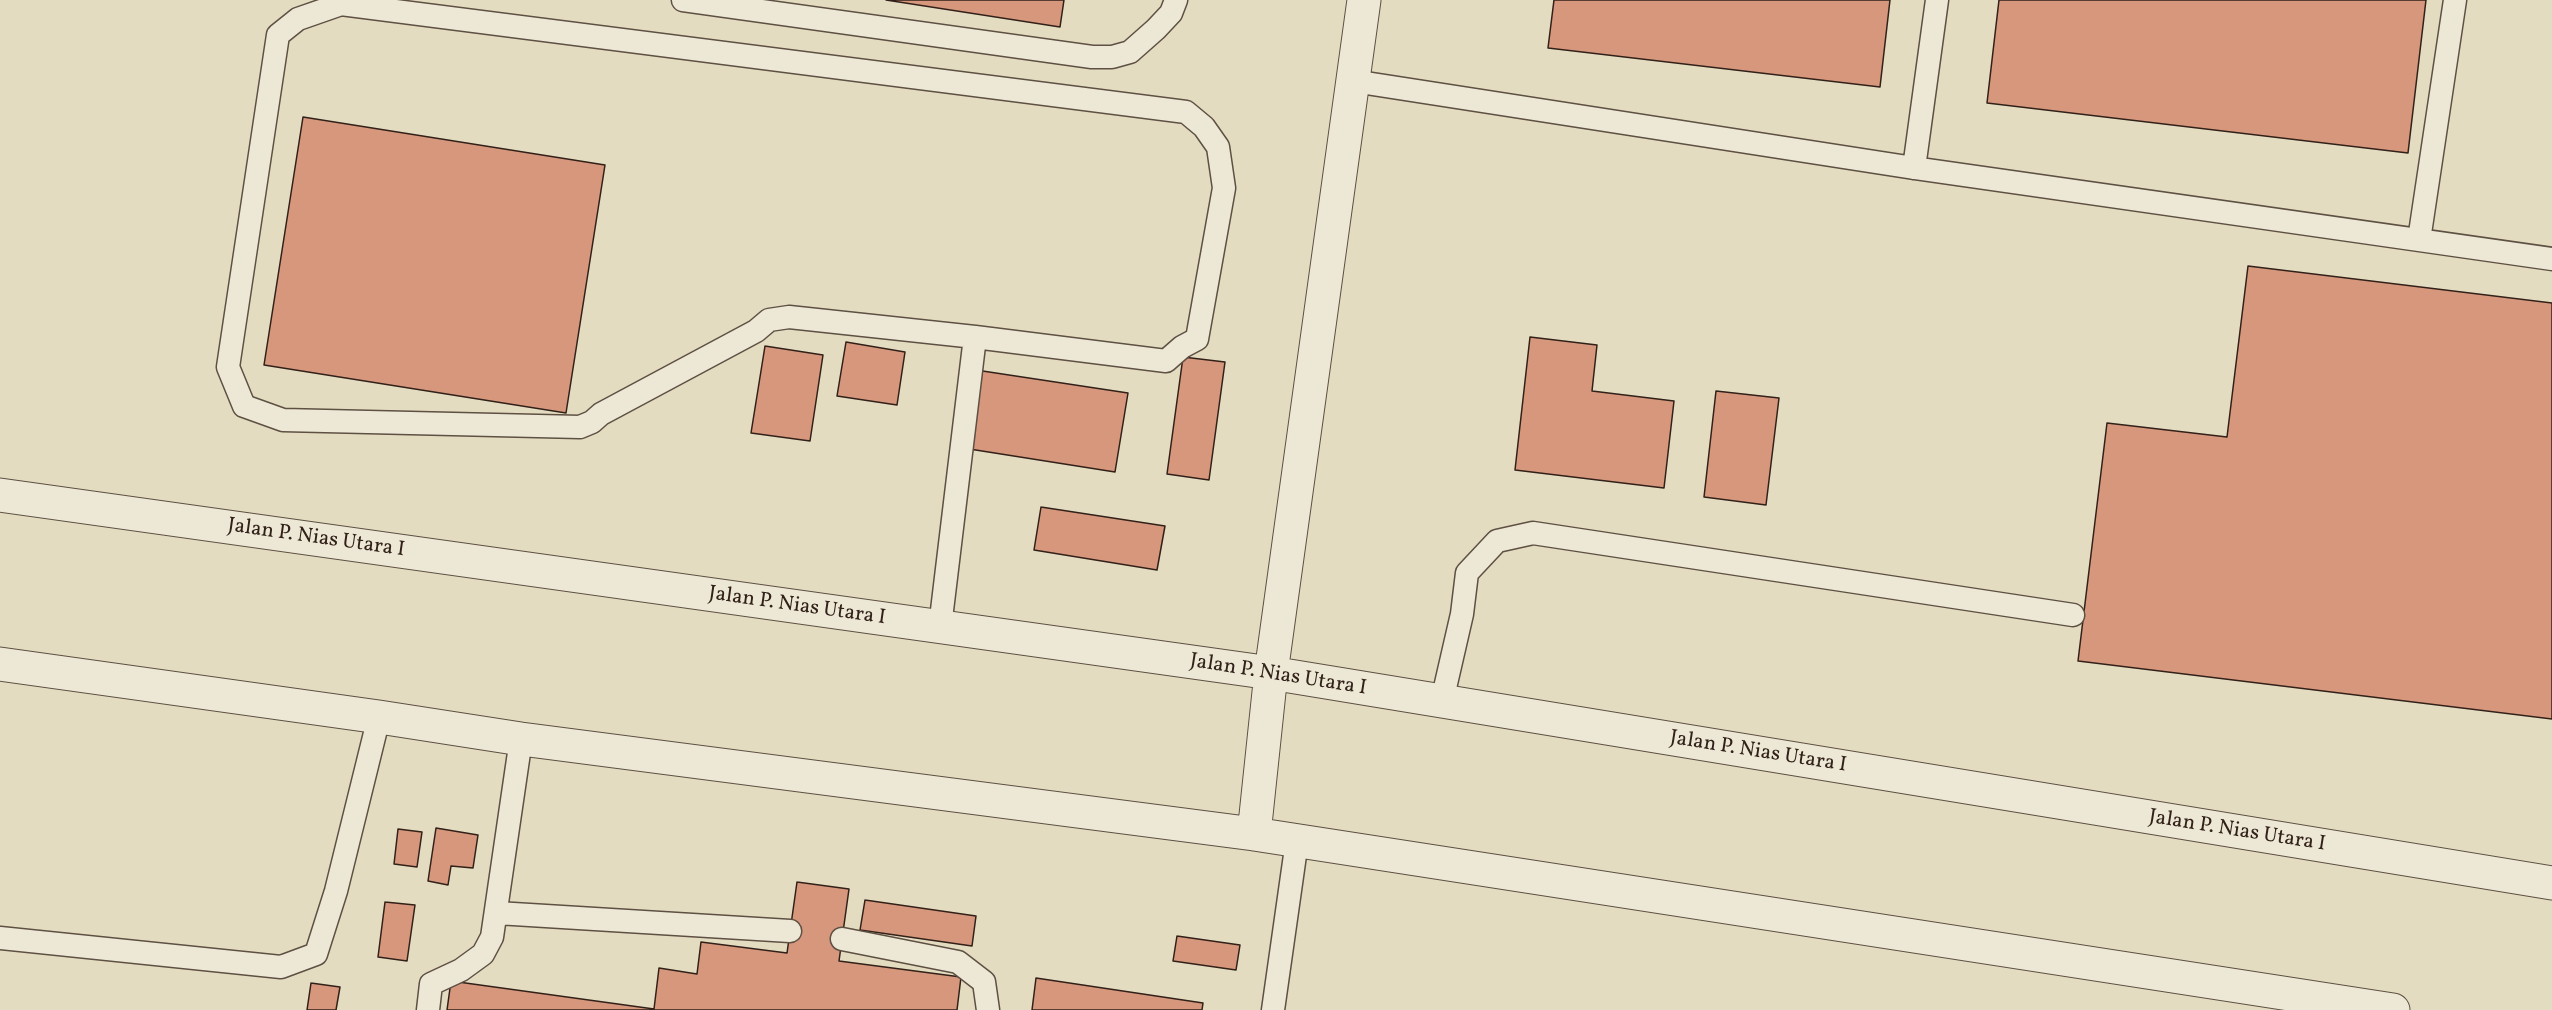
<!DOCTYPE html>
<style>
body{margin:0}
canvas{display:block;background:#e4dcc0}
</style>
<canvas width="2552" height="1010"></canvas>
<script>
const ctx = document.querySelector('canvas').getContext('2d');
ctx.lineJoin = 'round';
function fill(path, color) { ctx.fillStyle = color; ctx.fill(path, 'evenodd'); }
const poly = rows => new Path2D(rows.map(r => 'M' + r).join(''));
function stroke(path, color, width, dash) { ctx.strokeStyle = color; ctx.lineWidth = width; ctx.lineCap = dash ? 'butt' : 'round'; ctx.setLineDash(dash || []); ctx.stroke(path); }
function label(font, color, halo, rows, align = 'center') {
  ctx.font = font + ' Vollkorn,serif'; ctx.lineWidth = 6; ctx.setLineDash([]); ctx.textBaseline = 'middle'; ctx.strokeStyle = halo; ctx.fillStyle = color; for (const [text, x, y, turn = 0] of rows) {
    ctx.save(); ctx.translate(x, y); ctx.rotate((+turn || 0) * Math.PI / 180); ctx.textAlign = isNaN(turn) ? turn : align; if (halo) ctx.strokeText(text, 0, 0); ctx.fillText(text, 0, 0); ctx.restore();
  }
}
const building = poly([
 [886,0,1064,0,1060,27,886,0],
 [1554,0,1890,0,1880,87,1548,48,1554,0],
 [1999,0,2426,0,2408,153,1987,103,1999,0],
 [303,117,605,165,566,413,264,365,303,117],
 [2248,266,2552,303,2552,719,2078,661,2107,423,2227,437,2248,266],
 [1530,337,1597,345,1592,391,1674,401,1664,488,1515,470,1530,337],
 [846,342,905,352,897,405,837,396,846,342],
 [765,346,823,355,810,441,751,433,765,346],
 [1183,357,1225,362,1209,480,1167,474,1183,357],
 [976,370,1128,393,1115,472,963,448,976,370],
 [1716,391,1779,398,1766,505,1704,497,1716,391],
 [1041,507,1165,526,1157,570,1034,550,1041,507],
 [436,828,478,835,473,868,451,866,448,885,428,881,436,828],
 [398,829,422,832,417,867,394,864,398,829],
 [797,882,849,889,839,961,961,977,957,1010,447,1010,451,981,654,1009,659,968,697,974,701,942,787,953,797,882],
 [865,900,976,916,972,946,860,930,865,900],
 [385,902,415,905,407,961,378,957,385,902],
 [1177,936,1240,945,1236,970,1173,961,1177,936],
 [1036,978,1203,1003,1202,1010,1032,1010,1036,978],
 [311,983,340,987,336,1010,307,1010,311,983]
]);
fill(building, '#d6977d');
stroke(building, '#322119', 1.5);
const lane = poly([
 [683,0,1092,57,1112,57,1130,52,1156,29,1171,13,1176,0],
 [1353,81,1914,168,2552,259],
 [1914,168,1937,0],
 [2419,240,2455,0],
 [940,627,975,337,1166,361,1182,347,1197,339,1224,188,1218,147,1204,127,1186,112,341,4,298,19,278,35,228,367,244,406,283,420,580,427,592,422,601,414,756,331,769,320,789,317,975,337],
 [1442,701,1462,614,1467,573,1497,541,1533,533,2073,615],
 [497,913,790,931],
 [0,938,281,967,316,954,336,891,379,717],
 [842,939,958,962,984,982,988,1010],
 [428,1010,431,984,461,970,483,954,492,937,521,739],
 [1273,1010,1297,841]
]);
const street = poly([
 [0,495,1271,673,2552,883],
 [0,664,379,717,521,739,1254,834,2393,1010],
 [1254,834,1271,673,1364,0]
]);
stroke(lane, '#5e5043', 25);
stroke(street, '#5e5043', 35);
stroke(lane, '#ede8d6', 22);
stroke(street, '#ede8d6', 33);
label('21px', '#322119', '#ede8d6', [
 ["Jalan P. Nias Utara I",316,539,8],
 ["Jalan P. Nias Utara I",797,607,8],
 ["Jalan P. Nias Utara I",1278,676,9],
 ["Jalan P. Nias Utara I",1758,753,9],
 ["Jalan P. Nias Utara I",2237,832,9]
]);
</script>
